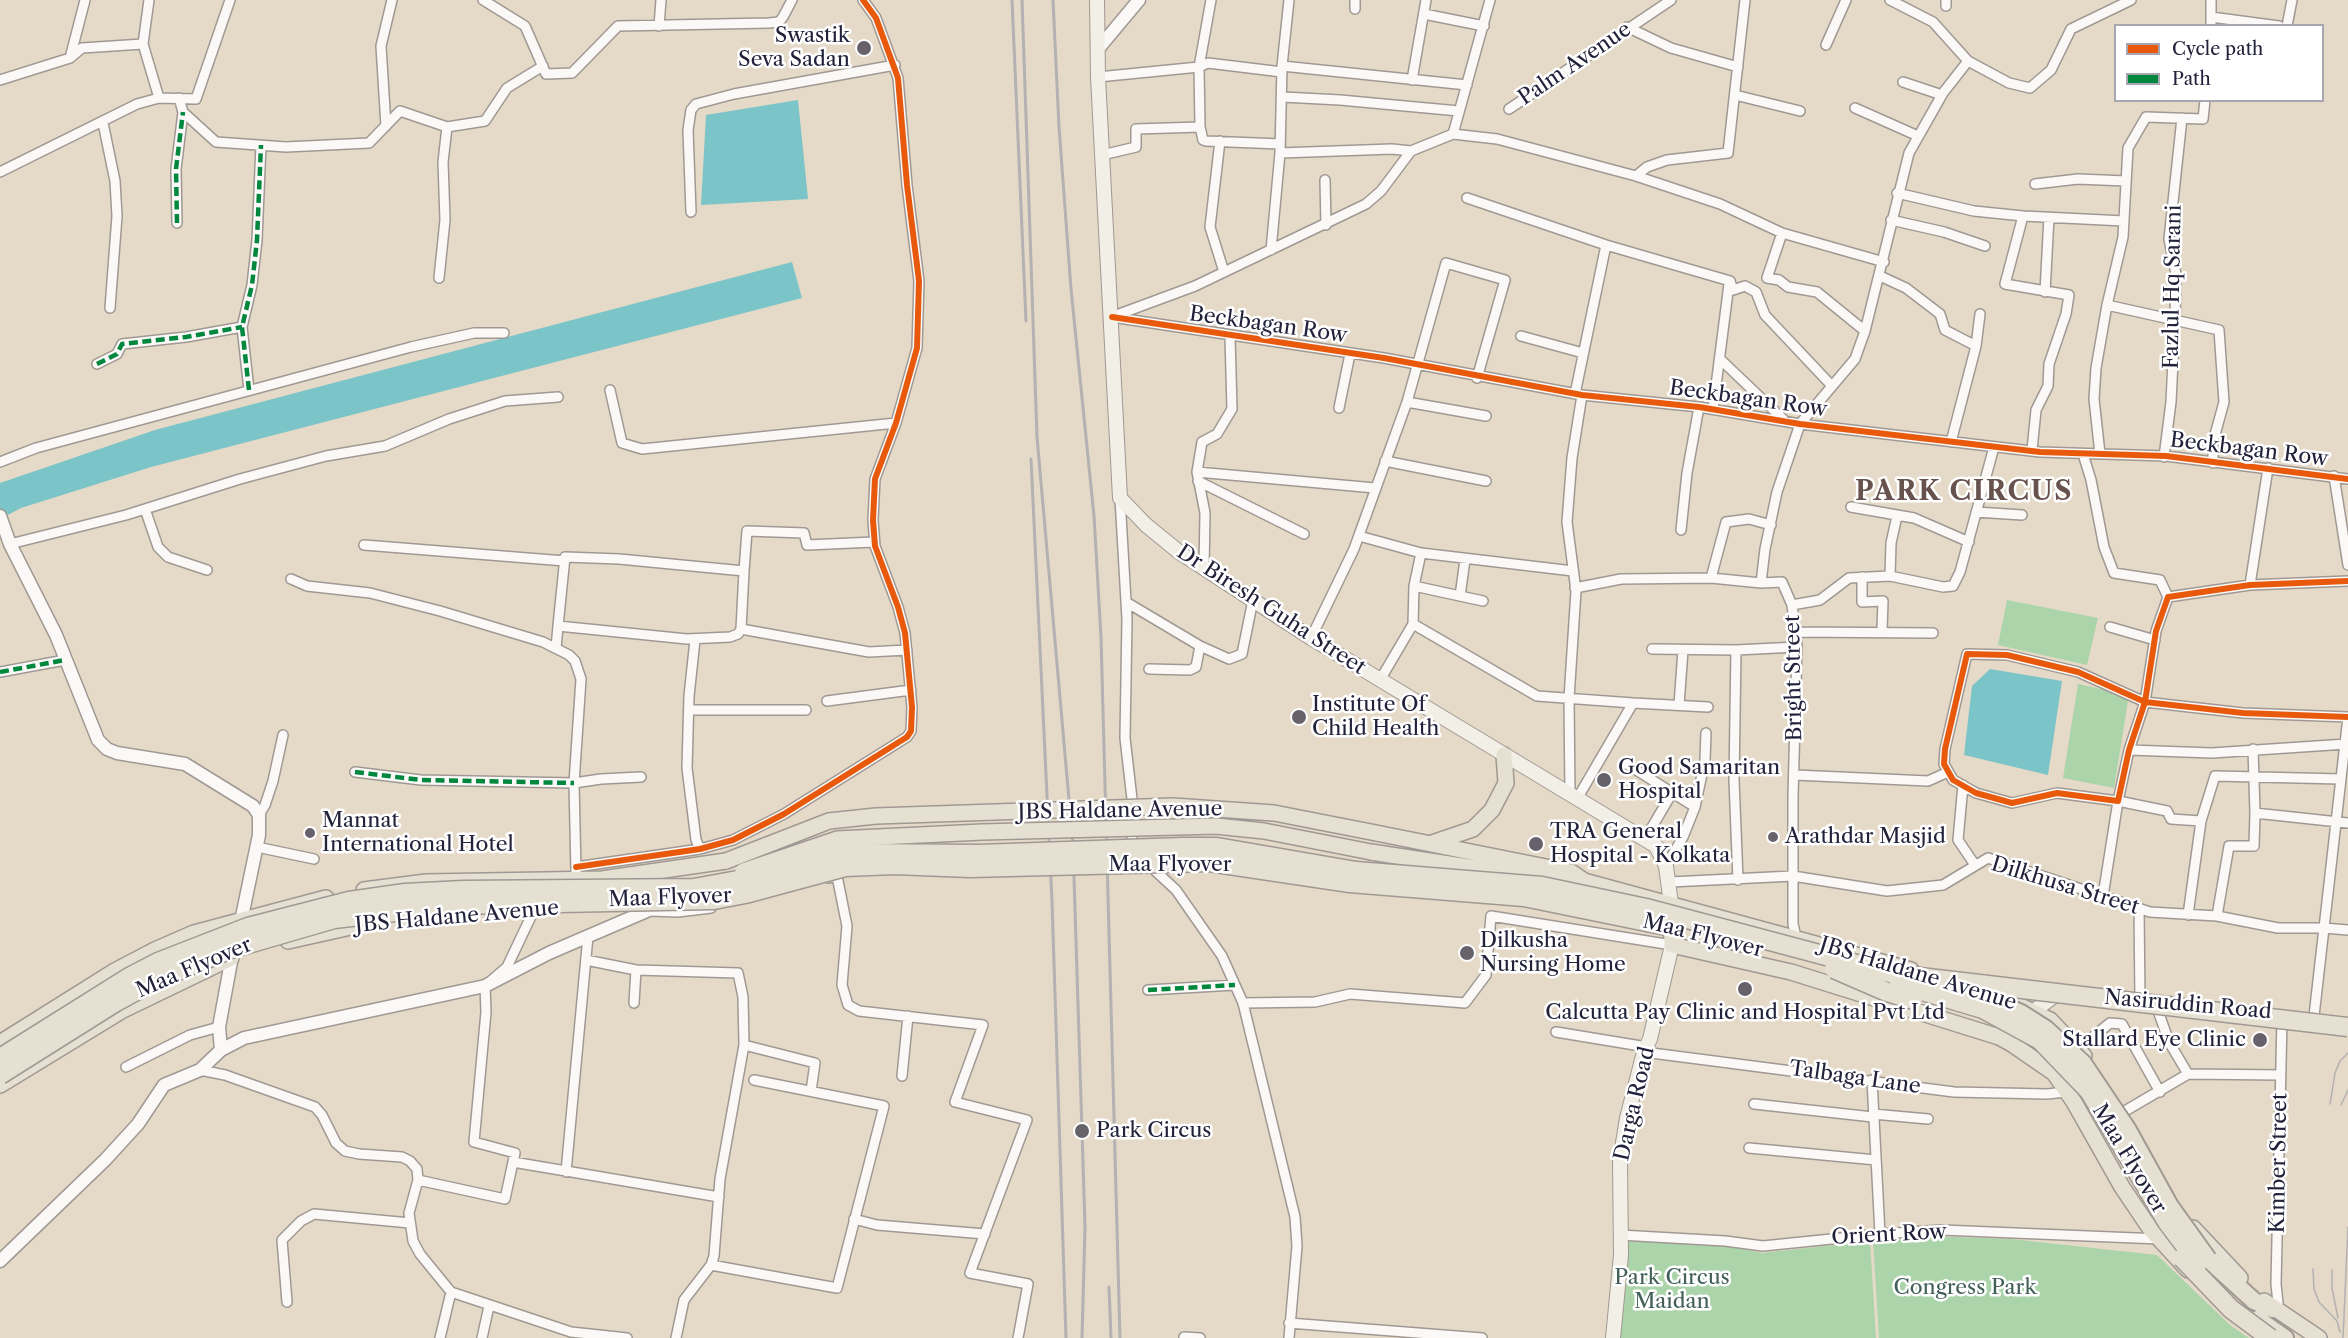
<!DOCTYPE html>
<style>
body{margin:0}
#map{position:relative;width:2348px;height:1338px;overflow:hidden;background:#e5d9c8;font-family:"Libre Caslon Text",serif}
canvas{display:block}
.legend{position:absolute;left:2114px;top:24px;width:210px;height:78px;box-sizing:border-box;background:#fff;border:2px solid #a7a7b1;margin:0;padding:8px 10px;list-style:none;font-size:18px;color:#22223b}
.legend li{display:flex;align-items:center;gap:12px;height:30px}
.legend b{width:30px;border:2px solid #a7a7b1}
</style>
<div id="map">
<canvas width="2348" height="1338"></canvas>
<ul class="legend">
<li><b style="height:8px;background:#e8590c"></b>Cycle path</li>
<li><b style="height:8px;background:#00873e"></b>Path</li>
</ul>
</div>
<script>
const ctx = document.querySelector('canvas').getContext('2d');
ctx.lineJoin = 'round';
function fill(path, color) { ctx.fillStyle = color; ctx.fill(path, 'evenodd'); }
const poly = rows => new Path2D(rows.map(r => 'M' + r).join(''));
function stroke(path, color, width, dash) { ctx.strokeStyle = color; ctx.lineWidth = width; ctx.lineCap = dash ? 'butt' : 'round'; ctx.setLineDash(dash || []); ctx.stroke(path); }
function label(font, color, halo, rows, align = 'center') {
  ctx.font = font + ' "Libre Caslon Text",serif'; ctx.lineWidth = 5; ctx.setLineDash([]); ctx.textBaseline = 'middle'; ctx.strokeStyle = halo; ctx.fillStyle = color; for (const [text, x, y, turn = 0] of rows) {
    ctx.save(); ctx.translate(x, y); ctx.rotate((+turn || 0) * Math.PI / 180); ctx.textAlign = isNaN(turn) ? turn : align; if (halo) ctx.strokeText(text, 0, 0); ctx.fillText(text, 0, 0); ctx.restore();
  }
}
fill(poly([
 [2007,600,2098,618,2087,665,1998,645],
 [2078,684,2129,695,2114,788,2063,778],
 [1925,1236,2011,1239,2157,1255,2230,1325,2249,1338,1879,1338,1873,1241],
 [1627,1241,1721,1245,1762,1253,1870,1241,1876,1338,1618,1338]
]), '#acd4aa');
fill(poly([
 [798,100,808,199,701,205,706,115],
 [792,262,802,298,151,467,21,508,0,519,0,483,155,430],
 [1990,669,2062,681,2048,775,1964,755,1972,686]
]), '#7bc4c7');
const minor = poly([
 [149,0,143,44,159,98],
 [483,0,525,26,546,74,572,73,618,26,769,23,779,22,783,17,792,0],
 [1890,0,1933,22,1968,61,2009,83,2030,88,2051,70,2071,29,2131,0],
 [1946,6,1946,0],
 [1355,9,1355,0],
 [1424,14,1484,26],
 [2211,17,2279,26],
 [659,26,661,0],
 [2211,26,2211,0],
 [2287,26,2292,0],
 [1627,27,1671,48,1738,67],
 [1826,45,1846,0],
 [70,58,85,0],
 [1282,66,1467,85],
 [1098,77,1199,67,1208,63,1282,72],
 [0,80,70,58,82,48,143,44],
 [1412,80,1426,0],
 [1903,82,1942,95],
 [1735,95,1800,111],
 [1283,97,1340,100,1459,111],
 [179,98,183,112,216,142,286,147,369,143,400,111,447,127,485,121,507,88,543,66],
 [1855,108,1918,136],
 [1509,109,1671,0],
 [103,123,115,181,117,216,110,308],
 [386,126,381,46,392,0],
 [1200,127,1203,140,1206,141,1280,144],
 [1453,134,1497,139,1636,176,1720,204,1782,233,1884,262],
 [1220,141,1210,227,1224,272],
 [1280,153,1282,66,1289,0],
 [1102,155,1136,147,1136,129,1200,127,1199,67,1211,0],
 [0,172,137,104,159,98,196,99,230,0],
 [1636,176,1647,167,1667,160,1728,153,1745,0],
 [1325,180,1326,225],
 [2035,184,2078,179,2126,181],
 [1897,193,1974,211,2023,216,2005,284,2069,295,2066,314,2049,364,2048,386,2036,410,2032,450],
 [1467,198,1606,245,1730,281],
 [691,212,688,130,691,110,696,104,734,94,895,65],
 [2023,216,2124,221],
 [1891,220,1944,232,1985,246],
 [177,223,176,169,183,112],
 [1782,233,1767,278,1779,280,1788,287,1817,292,1865,331],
 [1271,250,1280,153,1392,149,1411,151],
 [1880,276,1906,288,1940,314,1945,330,1976,346],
 [439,278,445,220,443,162,447,127],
 [1730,281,1733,290,1745,286,1756,292,1765,315,1832,386],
 [2045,292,2049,217],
 [2107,305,2123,237,2128,148,2146,117,2203,119,2205,100],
 [1114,316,1195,286,1366,204,1381,191,1411,151,1453,134,1490,0],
 [1112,317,1384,358,1582,395,1699,407,1800,424,2040,452,2166,456,2348,479],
 [1521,336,1583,353],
 [1720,359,1784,420],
 [97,364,117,354,122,344,186,337,242,327],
 [249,390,242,327,252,285,257,240,261,145],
 [610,390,622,443,642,449,896,423],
 [1575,394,1606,245],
 [1407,402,1486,416],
 [1339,408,1350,354],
 [1713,409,1729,284],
 [1951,442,1976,346,1980,314],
 [2083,454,2091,480,2104,547,2114,573,2160,580,2168,597],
 [2100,454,2094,399,2096,368,2107,305,2219,330,2224,402,2213,442,2213,463],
 [2164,457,2171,402,2175,319,2176,274,2169,239,2182,118],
 [1385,461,1486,481],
 [0,462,36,448,411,347,474,333,504,333],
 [1197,472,1375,488],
 [2334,476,2348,565],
 [1198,481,1304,534],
 [1120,498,1127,619,1125,738,1132,799,1132,845,1136,850],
 [1851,507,1914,518,1969,542],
 [145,509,158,547,168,557,207,570],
 [1976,512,2022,515],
 [1681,530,1687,473,1699,407],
 [1359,536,1421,553,1573,571],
 [10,544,126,515,240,479,326,456,385,446,449,419,505,401,558,397],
 [364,545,565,561],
 [1421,553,1414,586,1483,601],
 [1204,568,1205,513,1197,472,1202,442,1217,434,1232,409,1230,337],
 [744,571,747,531,804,533,807,545,874,542],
 [1890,576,1891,543,1897,516],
 [1862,577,1862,602,1883,601,1882,630],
 [1711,578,1726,522,1749,519,1771,525],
 [291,579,307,586,370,593,440,611,543,642,569,655,575,661,581,679,574,783,576,872],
 [2348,581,2250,585,2168,597,2156,631,2145,702,2129,750,2118,801,2057,793,2012,803,1976,793,1953,780,1944,764,1945,749,1967,654,2007,655,2078,672,2145,702,2243,713,2348,717],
 [2250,585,2268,468],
 [1575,588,1621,579,1711,578,1761,583],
 [1460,596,1465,560],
 [1126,602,1200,646,1229,659,1242,654,1253,600],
 [1792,605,1820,600,1849,578,1890,576,1943,587,1953,586,1960,572,1994,447],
 [1413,624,1537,696,1633,703],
 [2110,627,2155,640],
 [741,629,869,652,907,650],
 [1795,632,1933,633],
 [1311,638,1354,549,1407,402,1446,263,1505,280,1477,378],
 [695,640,689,696,687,768,696,840,700,849],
 [556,648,558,626,565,557,619,559,744,571,741,629,738,634,730,637,687,639,558,626],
 [1652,649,1736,650,1797,647],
 [1736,650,1734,780,1738,880],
 [1149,669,1190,670,1196,667,1200,646],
 [0,672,65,660],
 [1380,680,1413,624,1414,586],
 [827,701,911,690],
 [1679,705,1683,650],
 [689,710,806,710],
 [2253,749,2255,813],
 [2129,750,2212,753,2346,744],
 [1625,763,1695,807],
 [355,772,421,780,574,783,601,779,641,777],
 [1795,775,1928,781,1948,772],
 [1963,785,1958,840,1975,865],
 [1570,795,1569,698,1576,591,1567,522,1572,458,1582,395],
 [1577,799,1633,703,1708,707],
 [259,815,265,805,273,781,283,735],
 [1645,839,1672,793],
 [257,847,314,859],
 [1149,865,1176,890,1222,956,1243,1003],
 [1666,866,1683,837,1695,807,1705,760,1706,733],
 [576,867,700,849,733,840,784,814,907,737,911,731,912,707,905,633,898,607,875,546,873,520,875,479,896,423,917,348,919,281,907,185,898,78,876,18,863,0],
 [829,878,837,876,847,926,842,985,848,1005,859,1011,983,1025,955,1102,1027,1120,970,1273,1028,1284,1018,1338],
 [1670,882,1793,876,1887,891,1943,885,1988,858,2150,912,2217,916,2278,928,2324,928,2348,930],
 [2103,896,2118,801,2167,811,2171,819,2201,821],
 [2139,908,2140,1001],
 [650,911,678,912,711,908],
 [2188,915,2201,821,2215,776,2341,779],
 [2217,916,2229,846,2254,846,2255,813,2348,823],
 [1796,937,1793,924,1793,796,1797,647,1792,605,1782,582,1761,583,1765,549,1777,492,1800,424,1855,359,1865,331,1909,153,1943,93,1968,61],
 [586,960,636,970,738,973,743,997,744,1045,720,1179,714,1256,711,1265,684,1300,676,1338],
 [1148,990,1235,985],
 [634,1003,636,970],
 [2314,1016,2348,717],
 [1556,1032,1647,1047],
 [744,1045,815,1063,811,1091],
 [2078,1049,2110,1023,2122,1024,2160,1092],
 [1644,1052,1954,1092,2047,1094,2066,1092],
 [126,1067,190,1035,219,1027],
 [200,1070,225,1075,315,1107,322,1115,336,1143,345,1151,359,1154,402,1157,410,1161,417,1169,418,1180,409,1213,413,1241,420,1254,451,1292,571,1332,627,1338],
 [2188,1074,2280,1075],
 [902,1076,908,1016],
 [1872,1080,1880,1234],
 [1754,1104,1873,1117],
 [2125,1111,2188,1074,2169,1042,2156,1005],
 [1873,1114,1928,1119],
 [1749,1148,1876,1160],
 [513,1162,515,1153,474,1142,486,1012,485,986,507,967,534,910,534,901],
 [566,1172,588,936],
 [418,1180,505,1199,513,1162,719,1197],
 [854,1219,877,1225,985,1234],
 [1620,1235,1725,1241,1763,1246,1880,1234,1942,1230,2160,1239],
 [711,1265,837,1288,884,1106,754,1080],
 [287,1302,282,1240,301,1221,314,1214,410,1223],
 [2279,1313,2276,1284,2282,1019],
 [1289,1323,1482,1338],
 [1184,1337,1200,1338],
 [440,1338,451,1292],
 [482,1338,489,1306],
 [1289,1338,1297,1246,1295,1217,1243,1003,1315,1002,1350,994,1465,1003,1486,975,1491,916,1672,945]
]);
const tertiary = poly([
 [1098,49,1139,0],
 [0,516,10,544,56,635,98,740,107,749,117,753,185,764,253,806,259,815,259,835,240,926],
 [221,1050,219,1027,233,951],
 [0,1261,105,1160,138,1124,164,1085,200,1070,221,1050,244,1038,485,986,549,953,663,904]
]);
const secondary = poly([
 [1097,0,1098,77,1120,498,1146,525,1179,552,1311,638,1656,846,1666,866,1671,904],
 [2028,1020,2034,1011,2054,996,2062,996],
 [1613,1338,1621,1255,1620,1161,1627,1118,1644,1052,1650,1039,1672,945]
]);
const primary = poly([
 [1376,833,1571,872,1584,881],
 [1432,843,1473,829,1492,810,1506,783,1504,755],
 [1371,852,1565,882,1584,881,1911,970],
 [364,890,426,882,602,879,726,861],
 [1671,915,1672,945,1791,972,1999,1037,2012,1044,2054,1073,2074,1102,2122,1187,2151,1230,2188,1270],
 [288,941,373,922],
 [2014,1003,2050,1020,2084,1056],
 [0,1043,113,972,155,950,194,933,326,898],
 [0,1085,121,1011,231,958],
 [2193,1228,2240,1278],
 [2264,1301,2319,1338]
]);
const trunk = poly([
 [2208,1259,2254,1301,2272,1309],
 [2258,1319,2285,1338]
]);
stroke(minor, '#a09993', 12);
stroke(tertiary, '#a09993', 15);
stroke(secondary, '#a09993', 16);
stroke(primary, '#a09993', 18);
stroke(trunk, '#a09993', 20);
stroke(minor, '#fbf9f7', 9);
stroke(tertiary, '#fbf9f7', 12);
stroke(secondary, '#f2efe7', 14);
stroke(primary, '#e5e0d2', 15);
stroke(trunk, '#e5e0d2', 16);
stroke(poly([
 [2330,1104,2335,1073,2340,1061,2348,1053],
 [2341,1105,2348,1090],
 [2313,1269,2314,1289,2319,1302,2337,1321,2340,1332],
 [2332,1270,2332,1288,2338,1318],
 [2343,1338,2348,1227]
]), '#b3b1b2', 1.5);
stroke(poly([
 [1012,0,1026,321],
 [1022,0,1037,437,1073,845,1085,1227,1082,1338],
 [1053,0,1059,127,1071,289,1094,516,1101,637,1120,1338],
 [1031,459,1052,901,1066,1338],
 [1109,1287,1111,1338]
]), '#b3b1b2', 3);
const primaryBridge = poly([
 [726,861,829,821,876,816,1173,806,1274,813,1376,833],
 [743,871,837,839,982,832,1216,826,1264,831,1371,852]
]);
const trunkBridge = poly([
 [1943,985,1991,1000,2021,1013,2046,1029,2083,1063,2128,1130,2170,1206,2208,1259]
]);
const motorwayBridge = poly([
 [1834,969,1887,992,1913,1000],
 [1899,984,1983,1009,2040,1040,2089,1091,2167,1222,2198,1263],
 [0,1058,131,976,158,962,248,927,349,901,405,893,463,890,694,888,743,879,796,864,850,853,979,854,1183,847,1217,847,1356,871,1542,886,1646,908,1894,974,2348,1027],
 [0,1075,116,1002,158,979,231,949,334,919,455,905,714,900,745,894,845,867,894,865,970,868,1209,862,1350,883,1524,897,1666,926],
 [2182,1258,2231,1309,2270,1338]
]);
stroke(primaryBridge, '#a09993', 18, []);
stroke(trunkBridge, '#a09993', 20, []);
stroke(motorwayBridge, '#a09993', 21, []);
stroke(primaryBridge, '#e5e0d2', 15);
stroke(trunkBridge, '#e5e0d2', 16);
stroke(motorwayBridge, '#e5e0d2', 18);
stroke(poly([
 [177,223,176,169,183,112],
 [97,364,117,354,122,344,186,337,242,327],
 [249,390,242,327,252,285,257,240,261,145],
 [0,672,65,660],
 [355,772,421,780,574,783],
 [1148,990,1235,985]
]), '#00873e', 4.5, [9, 4.5]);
stroke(poly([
 [1112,317,1384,358,1582,395,1699,407,1800,424,2040,452,2166,456,2348,479],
 [2348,581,2250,585,2168,597,2156,631,2145,702,2129,750,2118,801,2057,793,2012,803,1976,793,1953,780,1944,764,1945,749,1967,654,2007,655,2078,672,2145,702,2243,713,2348,717],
 [576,867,700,849,733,840,784,814,907,737,911,731,912,707,905,633,898,607,875,546,873,520,875,479,896,423,917,348,919,281,907,185,898,78,876,18,863,0]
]), '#e8590c', 6);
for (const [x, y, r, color] of [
 [864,48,8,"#66626c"],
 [1299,717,8,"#66626c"],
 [1604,780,8,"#66626c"],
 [310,833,6,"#66626c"],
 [1773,837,6,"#66626c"],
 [1536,844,8,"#66626c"],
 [1467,953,8,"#66626c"],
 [1745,989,8,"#66626c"],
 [2260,1040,8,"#66626c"],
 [1082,1131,8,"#66626c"]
]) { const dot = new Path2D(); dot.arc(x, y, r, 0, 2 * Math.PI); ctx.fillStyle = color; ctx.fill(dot); stroke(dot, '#fff', 2); }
label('21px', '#22223b', '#fff', [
 ["Swastik",850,36,"right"],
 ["Seva Sadan",850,60,"right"],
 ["Institute Of",1312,705],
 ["Child Health",1312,729],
 ["Good Samaritan",1618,768],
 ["Hospital",1618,792],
 ["Mannat",322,821],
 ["International Hotel",322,845],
 ["TRA General",1550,832],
 ["Hospital - Kolkata",1550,856],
 ["Arathdar Masjid",1785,837],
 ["Dilkusha",1480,941],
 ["Nursing Home",1480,965],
 ["Calcutta Pay Clinic and Hospital Pvt Ltd",1745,1013,"center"],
 ["Stallard Eye Clinic",2246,1040,"right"],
 ["Park Circus",1096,1131]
], 'left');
label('21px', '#22223b', '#fff', [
 ["Palm Avenue",1575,64,-34],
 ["Fazlul Hq Sarani",2173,287,-89],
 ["Beckbagan Row",1268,325,8],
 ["Beckbagan Row",1748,399,8],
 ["Beckbagan Row",2249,450,7],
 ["Dr Biresh Guha Street",1271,610,33],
 ["Bright Street",1794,678,-91],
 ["JBS Haldane Avenue",1120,811,-1],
 ["Maa Flyover",1170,865],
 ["Dilkhusa Street",2065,886,17],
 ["Maa Flyover",670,898,-2],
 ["JBS Haldane Avenue",457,917,-5],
 ["Maa Flyover",1703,936,14],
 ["Maa Flyover",194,968,-23],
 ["JBS Haldane Avenue",1918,974,17],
 ["Nasiruddin Road",2188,1005,5],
 ["Talbaga Lane",1855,1078,8],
 ["Darga Road",1635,1104,-77],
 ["Maa Flyover",2129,1159,59],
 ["Kimber Street",2279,1163,-89],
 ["Orient Row",1889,1235,-3]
]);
label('21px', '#425f59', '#fff', [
 ["Park Circus",1672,1278],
 ["Maidan",1672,1302],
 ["Congress Park",1965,1288]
]);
ctx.letterSpacing = '1.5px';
label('bold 27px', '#68524e', '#fff', [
 ["PARK CIRCUS",1964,492]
]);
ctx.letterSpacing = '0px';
</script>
